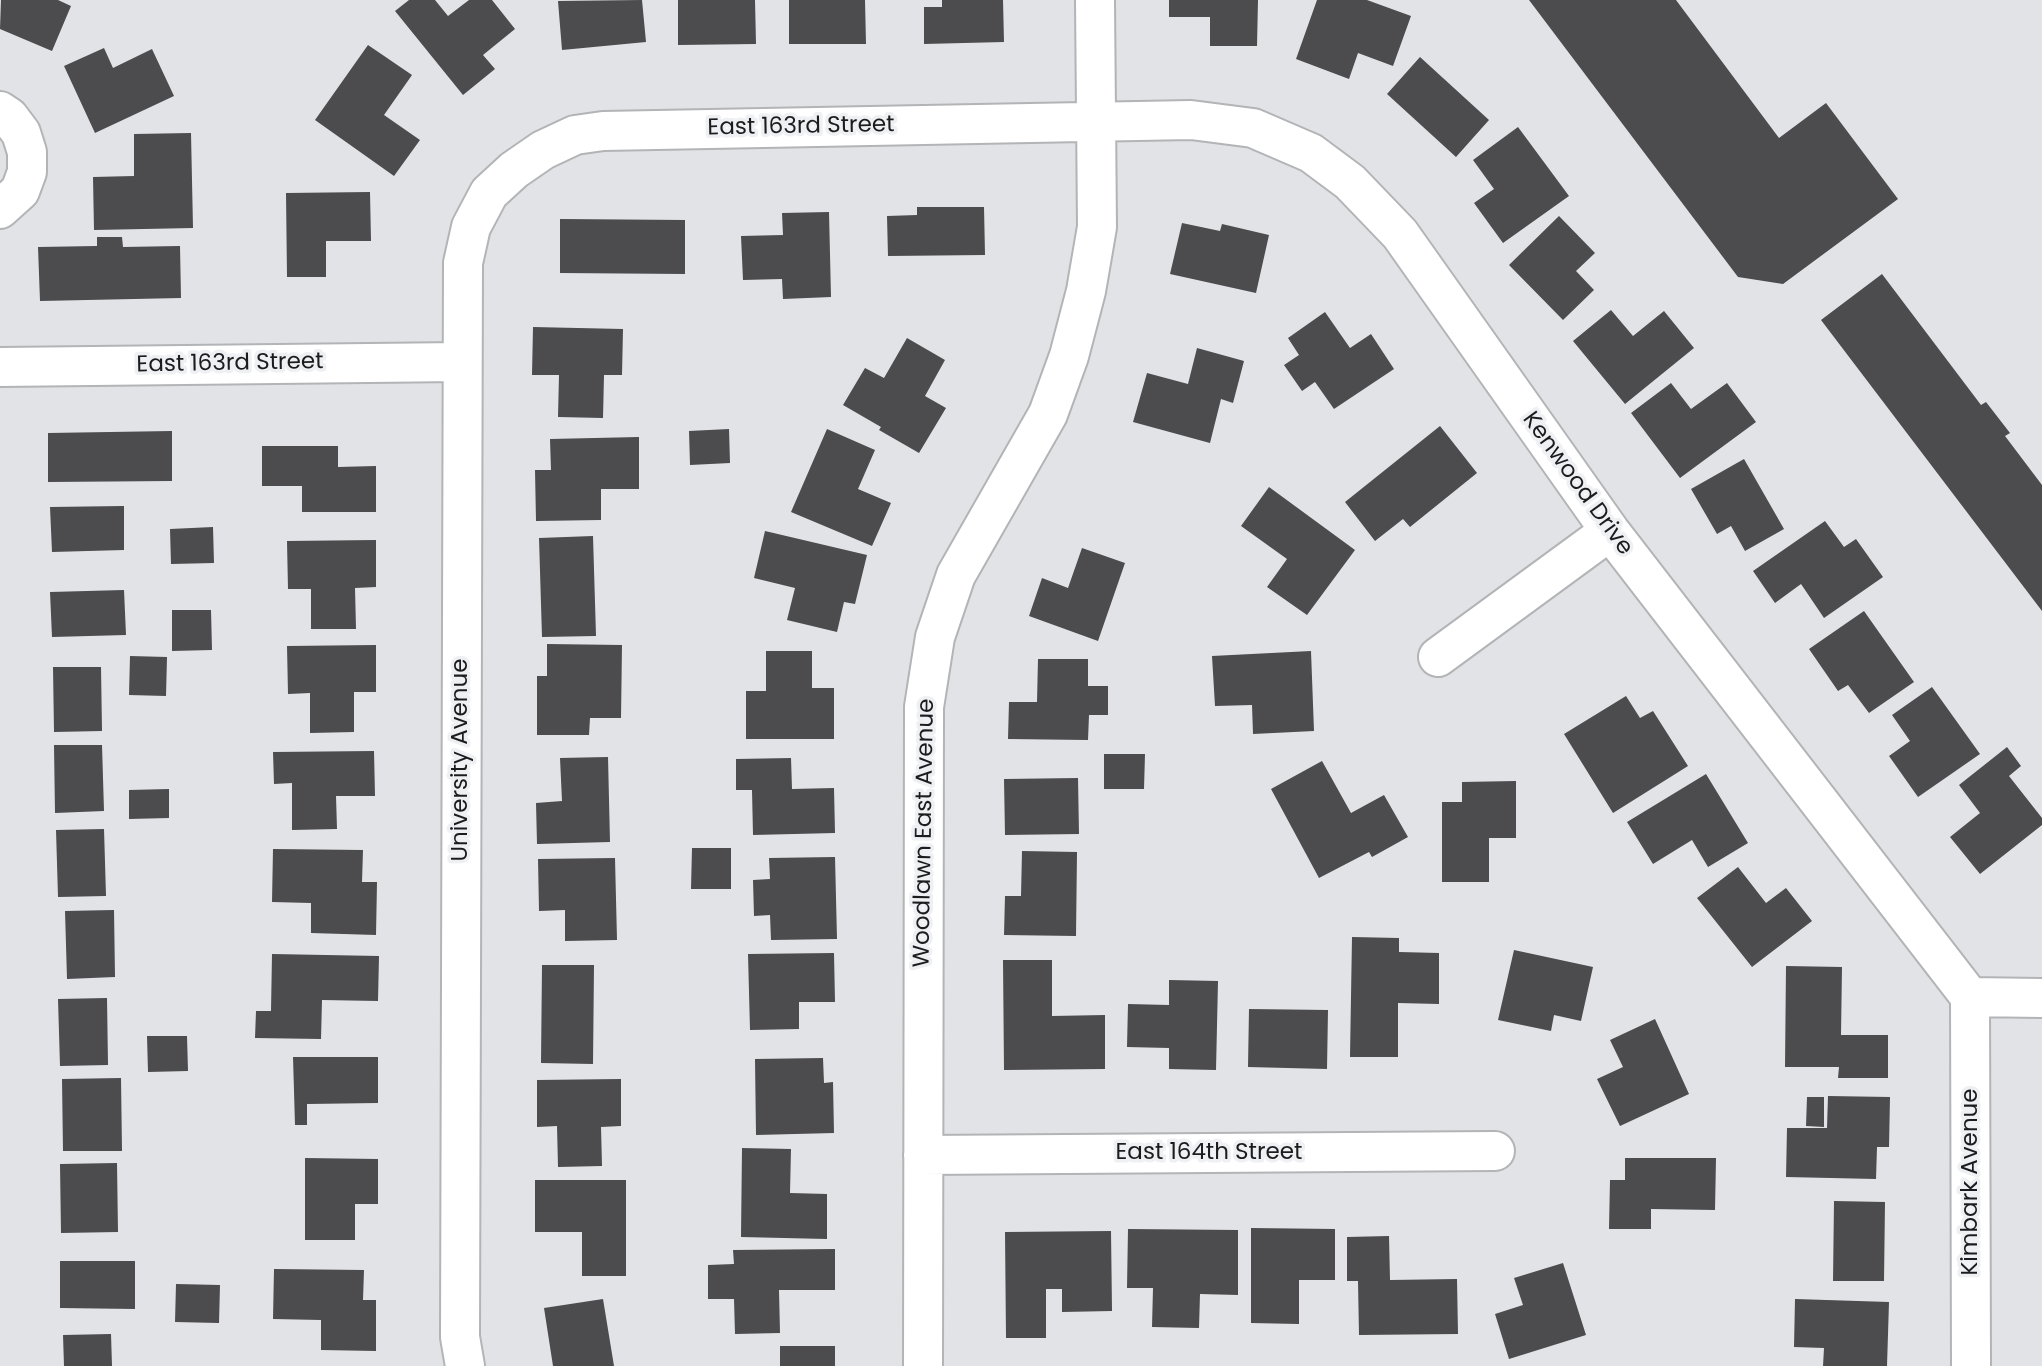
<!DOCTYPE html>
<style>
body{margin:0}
canvas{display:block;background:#e1e3e6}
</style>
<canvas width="2042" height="1366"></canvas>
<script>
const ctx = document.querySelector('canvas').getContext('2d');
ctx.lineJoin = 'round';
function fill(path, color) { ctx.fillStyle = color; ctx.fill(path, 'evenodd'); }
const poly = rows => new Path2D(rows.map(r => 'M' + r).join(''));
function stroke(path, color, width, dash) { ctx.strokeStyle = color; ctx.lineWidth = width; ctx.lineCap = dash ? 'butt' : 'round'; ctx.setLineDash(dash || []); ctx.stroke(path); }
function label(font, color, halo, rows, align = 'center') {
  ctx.font = font + ' Poppins,sans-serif'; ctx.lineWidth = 7; ctx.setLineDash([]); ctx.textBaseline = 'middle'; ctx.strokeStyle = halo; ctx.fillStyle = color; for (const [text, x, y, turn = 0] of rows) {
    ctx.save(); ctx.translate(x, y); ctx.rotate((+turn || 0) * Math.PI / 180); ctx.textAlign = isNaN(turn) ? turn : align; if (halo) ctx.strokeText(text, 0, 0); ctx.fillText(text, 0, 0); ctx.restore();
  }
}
fill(poly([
 [1,0,58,0,71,6,52,51,0,29],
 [409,0,435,0,448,16,469,0,492,0,515,29,483,55,495,69,463,95,395,11],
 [642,0,646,42,562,50,558,1],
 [678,0,755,0,756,44,678,45],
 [789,0,865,0,866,44,789,44],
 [942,0,1003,0,1004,42,924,44,924,7,942,7],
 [1169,0,1258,0,1257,46,1210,46,1210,17,1169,17],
 [1317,0,1367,0,1411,16,1393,66,1358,53,1349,79,1296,59],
 [1529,0,1676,0,1779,138,1826,103,1898,199,1783,284,1738,277],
 [368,45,412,75,384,115,420,140,394,176,315,120],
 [104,48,113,68,152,49,174,96,95,133,64,66],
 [1420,57,1489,120,1456,157,1387,94],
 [1518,127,1569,196,1503,243,1474,203,1494,189,1473,160],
 [191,133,193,228,94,230,93,177,134,176,134,134],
 [370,192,371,241,326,241,326,277,287,277,286,193],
 [917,207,984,207,985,255,888,256,887,216,917,215],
 [829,212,831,297,783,299,782,279,743,280,741,236,783,235,782,213],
 [1559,216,1595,253,1576,271,1594,290,1563,320,1509,265],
 [560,219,685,220,685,274,560,273],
 [1182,223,1220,231,1222,224,1269,235,1256,293,1170,274],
 [97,237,122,237,123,247,180,246,181,298,40,301,38,247,97,246],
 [1882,274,1981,405,1986,402,2010,433,2005,436,2042,485,2042,611,1821,320],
 [1611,310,1633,336,1664,311,1694,348,1625,404,1573,341],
 [1325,312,1350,348,1371,334,1394,369,1334,409,1315,382,1302,391,1284,365,1299,355,1288,338],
 [533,327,623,329,622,375,604,375,603,418,558,417,559,375,532,375],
 [907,338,945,360,925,396,946,408,919,453,879,430,881,427,843,405,865,368,884,378],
 [1197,348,1244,361,1233,403,1221,399,1210,443,1133,422,1147,373,1188,384],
 [1671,383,1691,409,1727,383,1756,422,1680,478,1631,413],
 [1440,426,1477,473,1410,527,1403,519,1375,541,1345,502],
 [729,429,730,463,690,465,689,431],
 [827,429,875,450,858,489,891,503,872,546,791,512],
 [172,431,172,481,48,482,48,433],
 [639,437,639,489,601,489,601,520,536,521,535,470,551,470,550,439],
 [262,446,338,446,338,467,376,466,376,512,302,512,302,486,262,486],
 [1744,459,1784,529,1745,551,1731,526,1717,534,1691,489],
 [1269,487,1355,550,1307,615,1267,587,1287,559,1241,526],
 [124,506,124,550,52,552,50,507],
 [1825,521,1844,547,1856,539,1883,577,1824,618,1801,584,1775,603,1753,571],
 [213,527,214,563,171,564,170,529],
 [765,531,867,555,855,604,844,602,837,632,787,620,795,588,754,578],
 [593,536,596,636,542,637,539,538],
 [376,540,376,587,355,588,356,629,311,629,311,589,288,589,287,541],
 [1082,548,1125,563,1098,641,1029,616,1042,578,1068,588],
 [124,590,126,635,52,637,50,592],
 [172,610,211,610,212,650,172,651],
 [1864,611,1914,682,1869,713,1848,685,1838,691,1809,649],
 [547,644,622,645,621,718,590,718,589,735,537,735,537,676,547,676],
 [376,645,376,692,354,692,354,732,310,733,310,693,288,694,287,646],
 [766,651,812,651,812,688,834,688,834,739,746,739,746,691,766,691],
 [1311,651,1314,731,1253,734,1252,705,1215,706,1212,656],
 [130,656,167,657,166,696,129,695],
 [1038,659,1088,659,1088,686,1108,686,1108,715,1089,715,1088,740,1008,739,1009,702,1037,702],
 [53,667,101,667,102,731,54,732],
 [1932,687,1980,754,1918,797,1889,756,1910,741,1892,715],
 [1626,696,1640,718,1653,711,1688,766,1613,813,1564,734],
 [54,745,102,745,104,811,55,813],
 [2007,747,2021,766,2009,776,2042,818,2042,825,1980,874,1950,837,1980,813,1959,785],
 [374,751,375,796,336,796,337,829,292,830,292,783,274,784,273,752],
 [1104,754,1145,754,1144,789,1104,789],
 [608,757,610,842,537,844,536,803,562,801,560,758],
 [791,758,792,789,834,788,835,833,753,835,752,790,736,790,736,759],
 [1322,761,1351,813,1384,795,1408,837,1372,857,1369,852,1319,878,1271,789],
 [1706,774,1748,843,1708,867,1692,840,1653,864,1627,822],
 [1078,778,1079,834,1005,835,1004,779],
 [1516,781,1516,838,1489,838,1489,882,1442,882,1442,802,1462,802,1462,782],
 [169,789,169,818,129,819,129,790],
 [104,829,106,896,58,897,56,830],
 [692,848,731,848,731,889,691,889],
 [273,849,363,850,362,882,377,882,376,935,311,933,311,903,272,902],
 [1022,851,1077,852,1076,936,1004,935,1005,896,1021,896],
 [835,857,837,939,771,940,770,915,754,916,753,880,770,879,769,858],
 [615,858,617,940,565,941,565,910,539,911,538,859],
 [1738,867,1766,903,1786,888,1812,921,1752,967,1697,898],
 [114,910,115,977,67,979,65,911],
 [1352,937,1399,938,1399,952,1439,953,1439,1004,1398,1003,1398,1057,1350,1057],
 [1514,950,1593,967,1581,1021,1554,1015,1551,1031,1498,1020],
 [834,953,835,1002,799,1002,799,1029,750,1030,748,954],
 [272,954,379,956,378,1001,322,1000,321,1039,255,1038,256,1011,271,1011],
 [1003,960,1052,960,1052,1016,1105,1015,1105,1069,1004,1070],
 [542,965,594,965,593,1064,541,1063],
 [1786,966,1842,967,1841,1035,1888,1035,1888,1078,1838,1078,1839,1067,1785,1067],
 [1169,980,1218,981,1216,1070,1169,1069,1169,1048,1127,1047,1128,1004,1169,1005],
 [107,998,108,1065,60,1066,58,999],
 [1249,1009,1328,1010,1327,1069,1248,1067],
 [1655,1019,1689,1094,1620,1126,1597,1079,1623,1067,1610,1040],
 [147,1036,187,1036,188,1071,148,1072],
 [293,1057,378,1057,378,1103,307,1104,307,1125,295,1125],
 [823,1058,824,1083,833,1082,834,1133,756,1135,755,1059],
 [121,1078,122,1151,63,1151,62,1079],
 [621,1079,621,1126,601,1127,602,1166,558,1167,557,1126,537,1127,537,1080],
 [1828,1096,1890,1097,1889,1147,1877,1147,1876,1179,1786,1177,1787,1128,1827,1128],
 [1807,1097,1824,1097,1824,1127,1806,1126],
 [742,1148,791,1149,790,1193,827,1194,827,1239,741,1237],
 [305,1158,378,1159,378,1204,355,1204,355,1240,305,1240],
 [1625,1158,1716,1158,1715,1210,1651,1209,1651,1229,1609,1229,1610,1180,1625,1180],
 [117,1163,118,1232,61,1233,60,1164],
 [535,1180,626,1180,626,1276,582,1276,582,1232,535,1232],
 [1834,1201,1885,1202,1884,1281,1833,1281],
 [1251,1228,1335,1229,1335,1280,1299,1280,1299,1324,1251,1323],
 [1128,1229,1238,1230,1238,1295,1200,1294,1199,1328,1152,1327,1153,1288,1127,1288],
 [1111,1231,1112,1311,1062,1312,1062,1289,1046,1289,1046,1338,1006,1338,1005,1232],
 [1389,1236,1390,1280,1457,1279,1458,1334,1359,1335,1358,1281,1347,1281,1347,1237],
 [835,1249,835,1290,779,1290,780,1333,735,1334,734,1299,708,1299,708,1265,734,1264,733,1250],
 [60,1261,135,1261,135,1309,60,1308],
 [1563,1263,1586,1335,1509,1359,1495,1314,1523,1305,1514,1278],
 [274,1269,364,1270,363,1300,376,1300,376,1351,321,1350,321,1320,273,1319],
 [176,1284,220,1285,219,1323,175,1322],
 [603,1299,614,1366,553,1366,544,1308],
 [1795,1299,1889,1302,1887,1366,1823,1366,1824,1348,1794,1347],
 [111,1334,112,1366,64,1366,63,1335],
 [780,1346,835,1346,835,1366,780,1366]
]), '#4c4b4e');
const minor = poly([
 [0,111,9,117,21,133,27,152,27,172,20,191,0,209],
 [0,367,461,362],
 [1438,657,1610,531],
 [1970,997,1971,1366],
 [1970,997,2042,998],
 [923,1155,1495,1151],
 [465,1366,460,1337,463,263,471,227,489,193,514,170,543,150,575,135,603,131,1191,120,1253,128,1311,153,1350,182,1400,234,1610,531,1970,997],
 [923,1366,924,707,935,637,956,575,1048,414,1069,356,1086,291,1097,227,1095,0]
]);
stroke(minor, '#b2b4b6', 42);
stroke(minor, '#fff', 38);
label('23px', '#1b1c1d', '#eff0f3', [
 ["East 163rd Street",801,127,-1],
 ["East 163rd Street",230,364,-1],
 ["Kenwood Drive",1577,484,54],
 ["University Avenue",461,760,-90],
 ["Woodlawn East Avenue",925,833,-89],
 ["East 164th Street",1209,1153],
 ["Kimbark Avenue",1971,1182,-90]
]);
</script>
